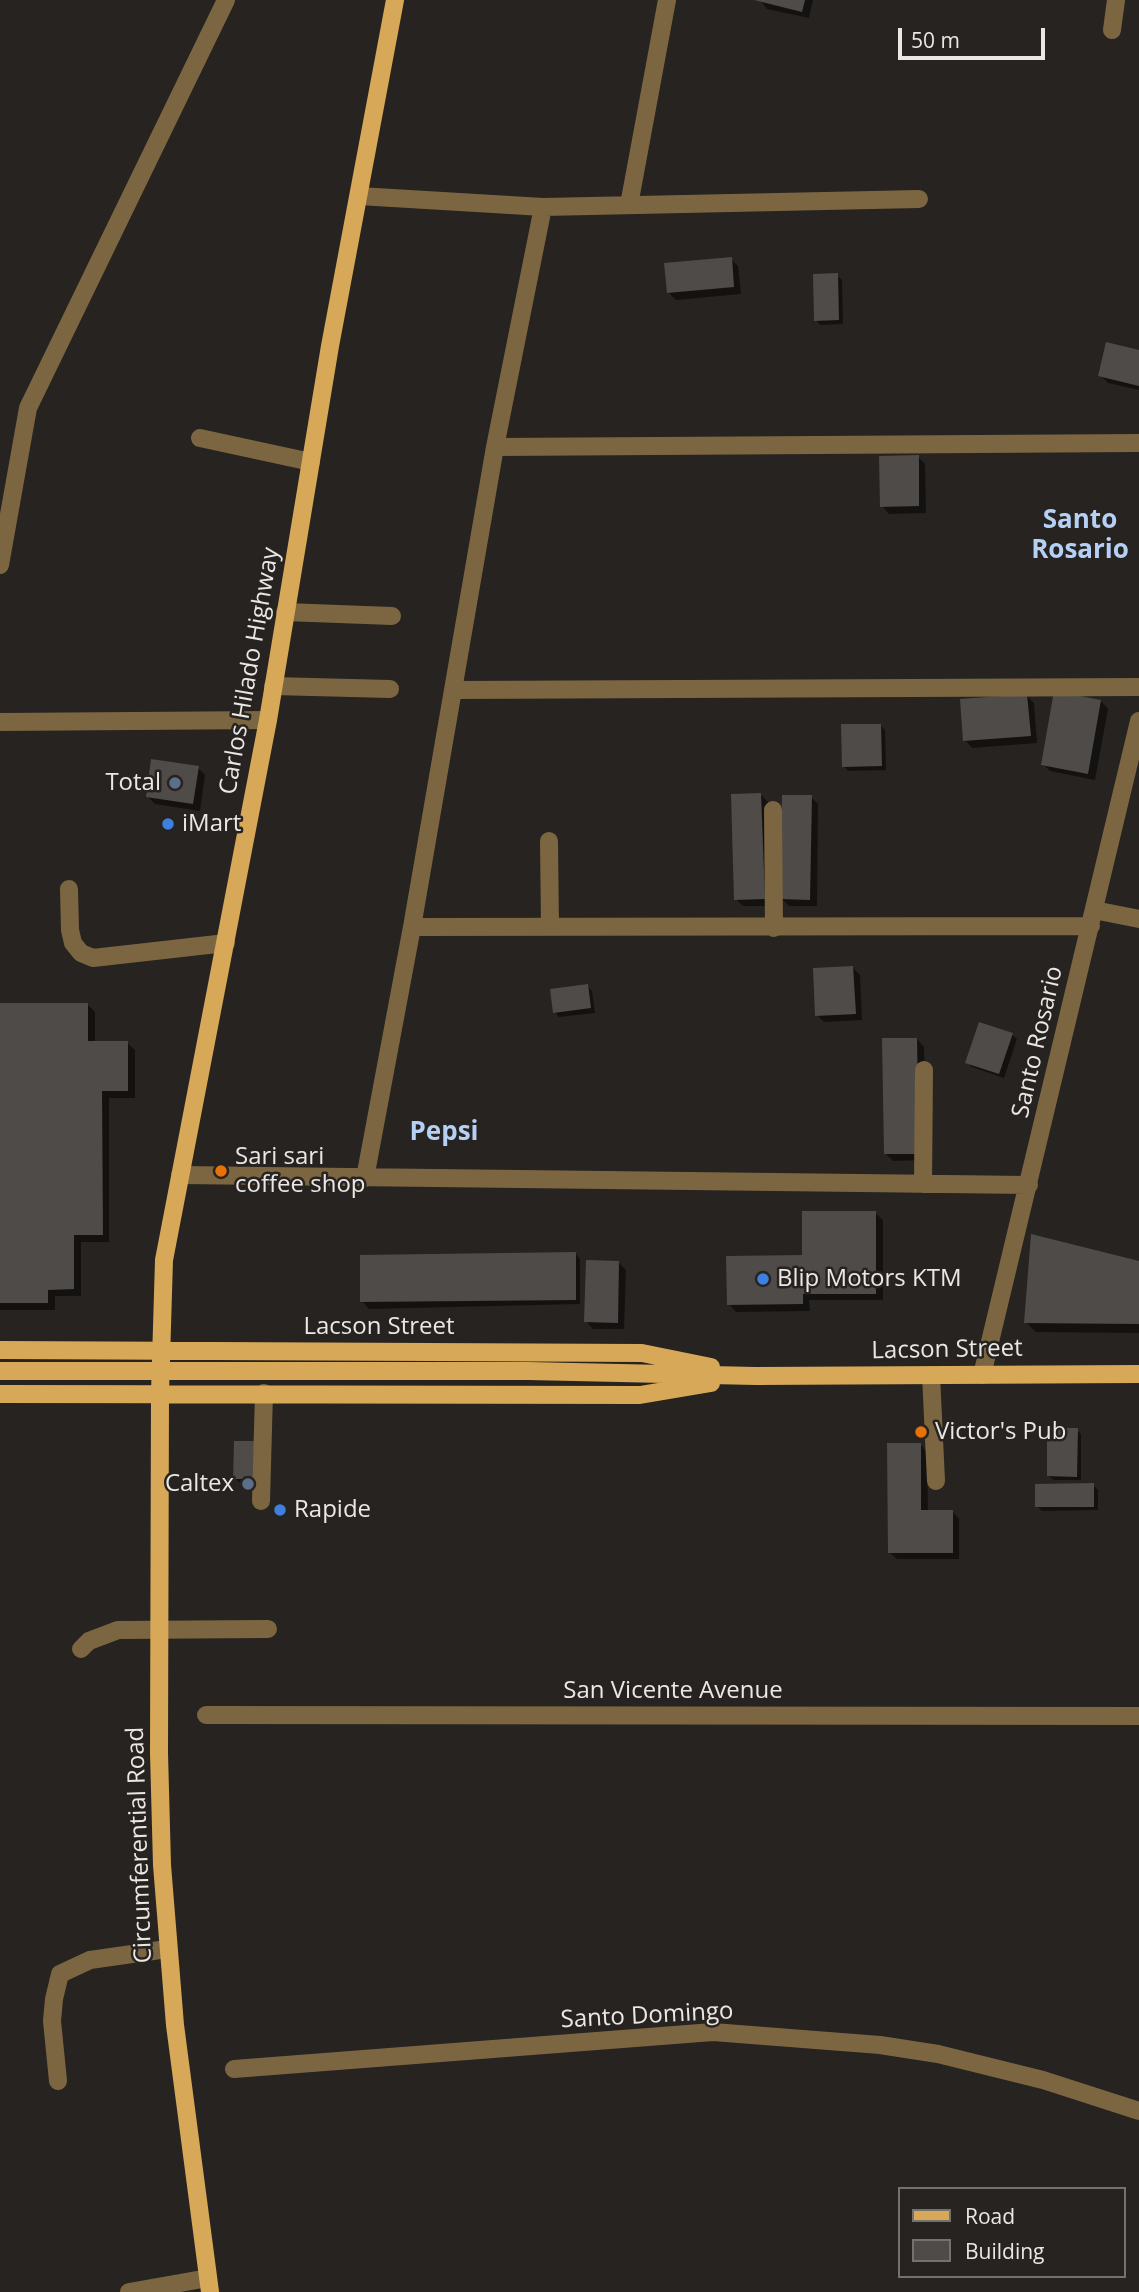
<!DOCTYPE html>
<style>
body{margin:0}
#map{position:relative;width:1139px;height:2292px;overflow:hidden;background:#262320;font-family:"Open Sans",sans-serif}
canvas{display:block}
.legend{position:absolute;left:898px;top:2187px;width:228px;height:91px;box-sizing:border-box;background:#262320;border:2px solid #74716f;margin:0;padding:9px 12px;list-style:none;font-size:21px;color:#eae7e5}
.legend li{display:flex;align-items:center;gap:14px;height:35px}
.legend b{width:35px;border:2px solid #74716f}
.scale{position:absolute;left:898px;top:28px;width:147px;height:32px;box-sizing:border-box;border:4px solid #eae7e5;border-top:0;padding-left:9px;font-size:21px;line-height:24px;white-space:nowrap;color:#eae7e5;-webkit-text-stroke:5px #262320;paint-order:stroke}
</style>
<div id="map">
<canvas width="1139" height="2292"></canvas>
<ul class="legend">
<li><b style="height:9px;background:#d6a858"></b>Road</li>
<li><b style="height:19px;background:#4f4b48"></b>Building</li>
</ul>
<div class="scale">50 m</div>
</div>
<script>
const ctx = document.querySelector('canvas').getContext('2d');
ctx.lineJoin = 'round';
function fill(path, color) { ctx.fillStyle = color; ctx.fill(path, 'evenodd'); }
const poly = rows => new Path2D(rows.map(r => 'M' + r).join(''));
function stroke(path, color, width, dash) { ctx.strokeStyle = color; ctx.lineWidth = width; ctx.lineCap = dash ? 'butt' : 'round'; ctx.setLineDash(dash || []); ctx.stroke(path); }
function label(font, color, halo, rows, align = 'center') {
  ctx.font = font + ' "Open Sans",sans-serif'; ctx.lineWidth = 5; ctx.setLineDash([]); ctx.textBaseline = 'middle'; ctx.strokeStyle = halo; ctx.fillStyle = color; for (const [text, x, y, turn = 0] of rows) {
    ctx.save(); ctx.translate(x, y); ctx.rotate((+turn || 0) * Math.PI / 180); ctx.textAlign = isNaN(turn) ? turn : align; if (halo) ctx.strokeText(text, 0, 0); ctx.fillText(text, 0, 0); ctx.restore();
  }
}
fill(poly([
 [760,0,813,0,809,18,767,9],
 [731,259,738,266,741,294,676,300,669,293],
 [837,275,842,280,843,324,820,325,816,320],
 [1139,352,1139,390,1108,383,1100,375],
 [918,457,925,464,926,513,889,514,882,506],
 [1027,696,1034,703,1037,743,972,748,965,740],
 [1101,701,1108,709,1095,780,1050,771,1043,764],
 [880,725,885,730,886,770,848,771,844,766],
 [198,768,205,775,200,811,155,804,148,797],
 [761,795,768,802,771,906,743,906,736,899],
 [811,797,818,804,817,906,789,906,782,899],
 [853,968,860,975,862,1020,824,1022,817,1015],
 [587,986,592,991,595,1013,559,1017,555,1012],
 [87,1004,95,1012,95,1043,127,1043,135,1050,135,1098,109,1098,109,1242,81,1242,81,1296,55,1296,55,1310,0,1310,0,1005],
 [980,1024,1012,1035,1017,1039,1004,1078,972,1067,967,1062],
 [917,1039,924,1047,926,1160,893,1161,886,1154],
 [875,1213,883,1220,883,1300,809,1300,810,1311,736,1312,729,1304],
 [576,1254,580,1259,580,1304,369,1309,362,1301],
 [618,1262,626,1270,624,1329,593,1329,586,1321],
 [1139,1262,1139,1333,1036,1332,1026,1322],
 [1077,1430,1081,1434,1081,1480,1054,1480,1049,1476],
 [236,1443,260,1483,240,1483,235,1478],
 [920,1444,927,1452,928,1511,952,1511,959,1519,959,1559,897,1559,889,1552],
 [1093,1485,1098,1490,1098,1510,1042,1511,1037,1506]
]), '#0007');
fill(poly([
 [754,0,805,0,802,12],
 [732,257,734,287,667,293,664,263],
 [838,273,839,320,814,321,813,274],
 [1106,342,1139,350,1139,386,1098,376],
 [919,455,919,506,880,507,879,456],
 [1054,691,1101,700,1088,774,1041,765],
 [1027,694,1031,736,963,741,960,699],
 [841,724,881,724,882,766,842,767],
 [151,759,199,766,193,804,146,797],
 [761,793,765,899,734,900,731,794],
 [782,795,812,795,810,900,780,899],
 [853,966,856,1014,815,1016,813,968],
 [588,984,591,1008,553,1013,550,989],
 [0,1003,88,1003,88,1041,128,1041,128,1091,102,1091,103,1235,74,1235,74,1289,48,1290,48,1303,0,1303],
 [979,1022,1013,1033,999,1074,965,1063],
 [882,1038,917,1038,919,1154,884,1154],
 [802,1211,876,1211,876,1294,803,1294,803,1304,727,1305,726,1256,802,1255],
 [1031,1234,1139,1261,1139,1324,1024,1323],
 [576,1252,576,1300,360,1302,360,1255],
 [586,1260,619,1261,618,1323,584,1322],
 [1047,1428,1078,1428,1077,1477,1047,1476],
 [234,1441,257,1441,256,1479,233,1479],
 [887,1443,921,1443,921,1510,953,1510,953,1553,888,1553],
 [1094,1483,1094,1507,1035,1507,1035,1484]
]), '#4f4b48');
stroke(poly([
 [1112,30,1116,0],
 [359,196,543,207,919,199],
 [629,205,667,0],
 [543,207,495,447,412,927,1091,926],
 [200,438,311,462],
 [495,447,1139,443],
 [0,565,28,408,226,0],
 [285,612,392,616],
 [273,686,390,689],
 [455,690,1139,687],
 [0,722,268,720],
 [773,810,774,928],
 [549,841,550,927],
 [69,889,70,930,73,943,81,953,93,958,226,943],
 [1094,910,1139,919],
 [180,1175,1029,1185],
 [365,1178,412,927],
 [923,1184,924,1070],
 [931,1375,936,1481],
 [982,1375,1139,721],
 [261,1501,264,1393],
 [81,1649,89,1641,118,1630,268,1629],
 [206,1715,1139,1716],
 [234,2069,713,2032,880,2045,938,2054,1043,2080,1139,2111],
 [58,2081,52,2021,54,1999,60,1974,90,1960,167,1949],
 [129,2292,208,2278]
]), '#7c6641', 18);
stroke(poly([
 [0,1350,642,1353,711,1367],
 [0,1371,528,1371,756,1376,1139,1374],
 [0,1394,640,1395,711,1383],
 [210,2292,175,2025,162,1865,159,1753,160,1393,164,1260,268,720,330,346,395,0]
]), '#d6a858', 18);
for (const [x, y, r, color] of [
 [175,783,7,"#5c6f8a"],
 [168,824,7,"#3f7fe0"],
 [221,1171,7,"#e8710a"],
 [763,1279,7,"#3f7fe0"],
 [921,1432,7,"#e8710a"],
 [248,1484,7,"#5c6f8a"],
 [280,1510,7,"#3f7fe0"]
]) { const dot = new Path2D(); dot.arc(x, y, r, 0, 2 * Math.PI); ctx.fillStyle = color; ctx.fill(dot); stroke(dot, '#262320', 2.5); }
label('24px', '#eae7e5', '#262320', [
 ["Carlos Hilado Highway",250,671,-80],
 ["Santo Rosario",1038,1042,-77],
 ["Lacson Street",379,1327],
 ["Lacson Street",947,1350,-1],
 ["San Vicente Avenue",673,1691],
 ["Circumferential Road",140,1845,-92],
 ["Santo Domingo",647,2016,-3]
]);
label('24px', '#eae7e5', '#262320', [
 ["Total",161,783,"right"],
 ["iMart",182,824],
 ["Sari sari",235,1157],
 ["coffee shop",235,1185],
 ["Blip Motors KTM",777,1279],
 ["Victor's Pub",935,1432],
 ["Caltex",234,1484,"right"],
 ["Rapide",294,1510]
], 'left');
label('bold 26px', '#b5cff5', '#262320', [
 ["Santo",1080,521],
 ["Rosario",1080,551],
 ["Pepsi",444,1133]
]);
</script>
